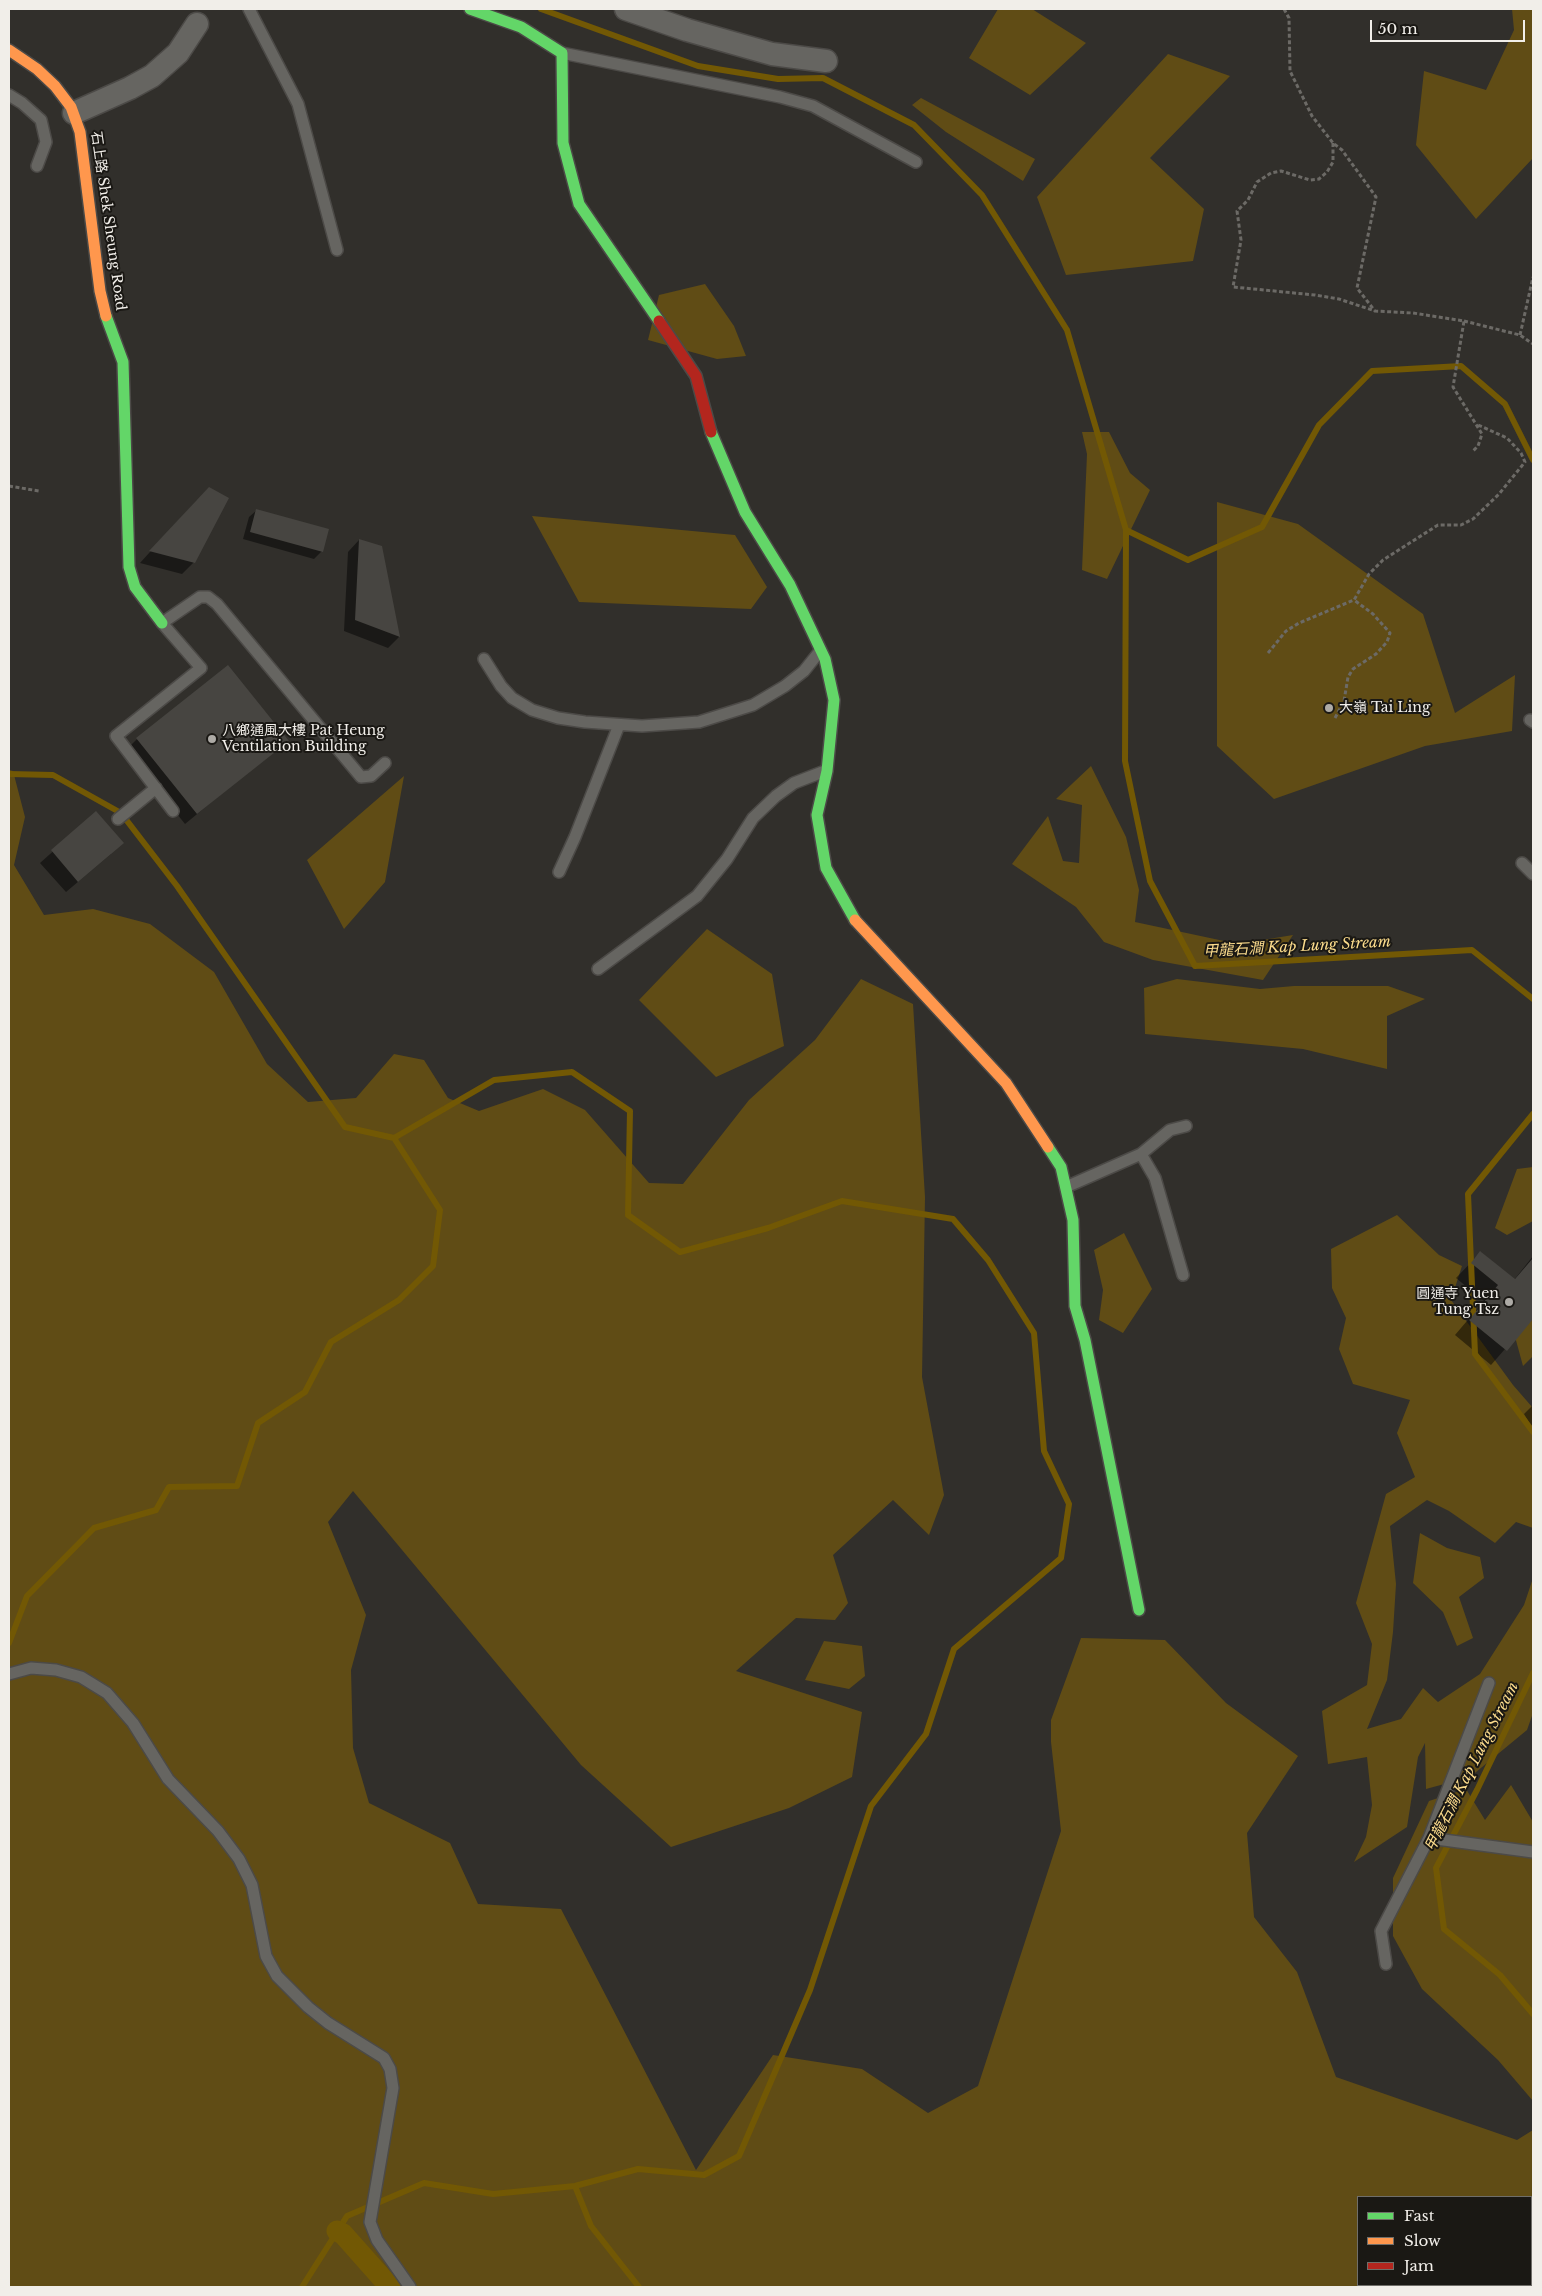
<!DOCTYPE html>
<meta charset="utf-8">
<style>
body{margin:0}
#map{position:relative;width:1542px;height:2296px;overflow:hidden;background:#312f2b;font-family:"Libre Baskerville",serif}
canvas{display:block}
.frame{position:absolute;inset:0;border:10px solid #f1eee9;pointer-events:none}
.legend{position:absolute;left:1357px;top:2196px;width:175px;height:90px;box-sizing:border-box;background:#1a1814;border:1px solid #706e69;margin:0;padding:6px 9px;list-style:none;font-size:15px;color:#f1eee9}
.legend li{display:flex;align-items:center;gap:10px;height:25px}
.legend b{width:25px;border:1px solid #706e69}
.scale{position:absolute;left:1370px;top:20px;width:155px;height:22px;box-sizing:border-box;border:2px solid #f1eee9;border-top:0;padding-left:6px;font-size:15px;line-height:18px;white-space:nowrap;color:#f1eee9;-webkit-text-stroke:4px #1a1814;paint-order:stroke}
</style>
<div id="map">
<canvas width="1542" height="2296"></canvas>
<div class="frame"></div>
<ul class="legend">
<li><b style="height:6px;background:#63d668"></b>Fast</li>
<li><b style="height:6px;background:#ff974d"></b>Slow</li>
<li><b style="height:6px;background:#b3261e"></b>Jam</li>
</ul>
<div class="scale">50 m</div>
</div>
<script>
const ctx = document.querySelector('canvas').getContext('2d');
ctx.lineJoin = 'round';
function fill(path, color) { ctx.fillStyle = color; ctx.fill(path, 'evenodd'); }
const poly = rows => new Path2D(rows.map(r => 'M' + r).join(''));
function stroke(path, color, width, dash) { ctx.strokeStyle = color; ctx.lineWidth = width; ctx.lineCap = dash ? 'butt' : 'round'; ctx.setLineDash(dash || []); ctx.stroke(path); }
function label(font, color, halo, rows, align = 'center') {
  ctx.font = font + ' "Libre Baskerville","Noto Sans TC",serif'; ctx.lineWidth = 4; ctx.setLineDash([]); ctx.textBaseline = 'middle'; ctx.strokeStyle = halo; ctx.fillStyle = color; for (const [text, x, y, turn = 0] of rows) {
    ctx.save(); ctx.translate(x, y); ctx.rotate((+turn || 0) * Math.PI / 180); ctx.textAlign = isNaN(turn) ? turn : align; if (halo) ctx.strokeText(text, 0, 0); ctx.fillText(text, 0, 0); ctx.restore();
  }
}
fill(poly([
 [998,9,1032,9,1086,43,1030,95,969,58],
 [1512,9,1533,9,1533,158,1476,219,1416,145,1424,71,1486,90,1514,30],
 [1168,54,1230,76,1150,158,1204,209,1193,261,1066,275,1037,197],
 [921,98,1035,159,1023,181,946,132,912,105],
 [705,284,734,326,746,356,717,359,648,340,659,295],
 [1082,432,1109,432,1130,473,1150,490,1107,579,1082,570,1087,454],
 [1217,502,1298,524,1423,614,1455,713,1515,675,1512,731,1425,746,1274,799,1217,746],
 [532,516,735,535,767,587,751,609,579,602],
 [1091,766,1126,837,1139,890,1135,922,1238,944,1293,935,1263,980,1153,960,1104,942,1076,907,1012,864,1048,816,1063,861,1079,863,1082,805,1056,799],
 [9,770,13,771,25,817,14,865,44,915,93,909,150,924,214,972,267,1064,308,1102,356,1098,394,1054,424,1060,448,1098,479,1111,543,1089,585,1110,649,1183,683,1184,749,1100,815,1040,861,979,913,1004,925,1197,922,1377,944,1495,929,1535,893,1500,833,1555,848,1603,835,1620,796,1618,736,1671,862,1712,852,1777,789,1808,671,1847,581,1765,353,1491,328,1522,366,1615,351,1670,353,1748,369,1803,450,1843,478,1904,561,1909,696,2170,773,2055,862,2069,928,2113,978,2086,1061,1831,1051,1742,1051,1720,1081,1638,1165,1640,1226,1703,1298,1756,1247,1833,1254,1917,1297,1972,1336,2077,1517,2140,1533,2130,1533,2287,1403,2287,1402,2285,1531,2285,1531,2197,1358,2197,1358,2285,1392,2285,1380,2287,9,2287],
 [404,776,385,882,344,929,307,860],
 [707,929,772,974,784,1046,716,1077,639,1000],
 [1177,979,1260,989,1294,986,1388,986,1425,999,1387,1016,1387,1069,1303,1049,1145,1034,1144,988],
 [1533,1167,1533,1221,1507,1235,1495,1228,1517,1169],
 [1397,1215,1439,1255,1462,1266,1451,1300,1513,1385,1533,1408,1533,1528,1516,1522,1495,1543,1449,1511,1427,1500,1390,1526,1396,1584,1393,1632,1387,1680,1367,1729,1401,1719,1423,1688,1438,1702,1480,1674,1524,1605,1533,1578,1533,1713,1527,1730,1470,1777,1426,1789,1425,1743,1418,1757,1407,1827,1354,1862,1366,1837,1372,1805,1367,1757,1328,1764,1322,1711,1367,1685,1372,1644,1356,1603,1386,1494,1415,1477,1397,1433,1410,1400,1353,1384,1339,1349,1346,1318,1332,1288,1331,1249],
 [1124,1233,1152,1289,1123,1333,1099,1320,1103,1290,1094,1250],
 [1533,1291,1533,1356,1523,1366,1511,1322],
 [1420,1533,1447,1548,1480,1557,1484,1578,1459,1597,1473,1638,1457,1646,1443,1612,1413,1583],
 [824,1641,862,1646,865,1676,849,1689,805,1680],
 [1511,1785,1533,1822,1533,2101,1498,2060,1422,1989,1393,1936,1393,1878,1429,1801,1466,1789,1485,1820]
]), '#604c15');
fill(poly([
 [197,500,194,562,182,574,140,563],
 [257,510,322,551,314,559,243,539,249,517],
 [359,540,381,547,399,637,388,648,344,631,348,552],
 [137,739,287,740,185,824,126,750],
 [96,813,111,854,66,892,40,863],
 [1481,1252,1514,1280,1533,1256,1533,1317,1491,1365,1455,1335,1484,1301,1456,1278],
 [1533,1405,1533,1429,1524,1414]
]), '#0007');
stroke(poly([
 [541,9,698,66,778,79,823,78,914,125,982,195,1067,330,1126,530,1188,560,1262,527,1319,425,1372,371,1461,366,1505,404,1533,460],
 [1126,530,1125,761,1150,881,1195,966,1472,950,1533,999],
 [9,774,53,775,121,813,177,886,345,1127,394,1138,440,1210,433,1266,399,1300,331,1342,305,1392,258,1423,237,1486,169,1487,156,1510,94,1528,27,1596,9,1643],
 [1533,1114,1468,1194,1475,1354,1533,1432],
 [1533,1673,1477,1790,1436,1868,1444,1929,1500,1975,1533,2014],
 [575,2186,591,2226,639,2287],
 [302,2287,347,2216,424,2183,493,2194,575,2186,638,2169,704,2175,739,2156,810,1990,871,1806,926,1734,954,1649,1061,1558,1069,1504,1044,1451,1034,1333,988,1260,953,1219,842,1201,768,1228,680,1252,628,1215,630,1111,572,1072,494,1080,394,1138]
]), '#725804', 6);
stroke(poly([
 [337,2231,343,2234,390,2287]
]), '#725804', 21);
fill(poly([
 [209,487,229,498,195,563,149,551],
 [256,509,329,529,323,552,250,532],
 [359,539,382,546,400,637,355,620],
 [228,665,289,741,197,814,136,738],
 [96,811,124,843,78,882,51,850],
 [1480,1251,1515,1279,1533,1258,1533,1319,1507,1351,1469,1320,1498,1285,1471,1263]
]), '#474541');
const lane = poly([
 [249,9,298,104,337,250],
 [562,53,780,97,813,106,916,162],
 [9,95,22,103,41,120,46,142,37,166],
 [484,659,501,686,512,698,532,710,558,718,585,722,642,726,699,722,753,705,785,686,804,671,820,651],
 [1530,720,1533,722],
 [173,811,116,736,201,668,162,623,200,597,208,597,217,604,361,777,371,776,385,763],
 [118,819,156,788],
 [1522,863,1533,874],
 [559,872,575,837,619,725],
 [598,969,697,896,727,859,753,818,776,796,794,783,825,771],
 [1141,1154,1155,1178,1183,1275],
 [1066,1187,1141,1154,1170,1130,1186,1126],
 [9,1674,31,1668,56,1670,81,1677,107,1693,133,1723,168,1779,218,1831,239,1859,252,1885,266,1956,277,1976,308,2007,328,2023,384,2058,390,2069,393,2088,370,2222,377,2240,410,2287],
 [1489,1683,1429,1838,1533,1852],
 [1386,1964,1381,1931,1429,1838]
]);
const street = poly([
 [626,9,687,30,772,54,826,61],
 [74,113,130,88,152,76,178,53,197,24]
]);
const fast = poly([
 [470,9,521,27,562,53,563,143,579,204,659,321],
 [106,316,123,362,129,567,135,587,162,623],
 [711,432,745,512,790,585,825,659,834,700,827,771,817,815,826,868,855,920],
 [1048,1147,1061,1167,1073,1220,1075,1306,1085,1340,1139,1610]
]);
const slow = poly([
 [9,50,37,69,55,86,71,107,80,132,100,291,106,316],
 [855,920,1006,1083,1048,1147]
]);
const jam = poly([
 [659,321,696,376,711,432]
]);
stroke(lane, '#4c4a47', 14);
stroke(street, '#4c4a47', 25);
stroke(fast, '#4c4a47', 14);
stroke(slow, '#4c4a47', 14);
stroke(jam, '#4c4a47', 14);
stroke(poly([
 [1284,9,1289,18,1290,71,1312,116,1333,143,1342,150,1376,197,1357,288,1375,311],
 [1333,143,1333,162,1327,172,1319,179,1310,180,1281,171,1271,173,1257,182,1248,200,1237,211,1241,240,1233,287,1315,295,1339,299,1375,311,1413,313,1464,321,1453,387,1482,434,1478,446,1472,452],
 [1464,321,1520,335,1533,344],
 [1520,335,1533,277],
 [9,486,39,491],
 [1268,653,1286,631,1299,623,1354,600],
 [1335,718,1344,701,1348,677,1353,669,1376,654,1387,642,1390,633,1373,614,1354,600,1369,574,1383,560,1438,525,1461,525,1473,519,1499,494,1525,462,1521,453,1507,438,1476,424]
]), '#6c6a66', 3, [4, 2.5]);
stroke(lane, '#666561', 11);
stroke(street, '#666561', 22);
stroke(fast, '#63d668', 11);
stroke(slow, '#ff974d', 11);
stroke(jam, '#b3261e', 11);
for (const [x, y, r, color] of [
 [1329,708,5,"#aeaba6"],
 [212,739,5,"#aeaba6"],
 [1509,1302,5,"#aeaba6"]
]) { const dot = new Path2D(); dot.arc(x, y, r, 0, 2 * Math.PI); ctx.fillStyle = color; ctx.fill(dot); stroke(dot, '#1a1814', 2); }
label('14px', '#f1eee9', '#1a1814', [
 ["石上路 Shek Sheung Road",108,221,82]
]);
label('14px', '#f1eee9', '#1a1814', [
 ["大嶺 Tai Ling",1339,708],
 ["八鄉通風大樓 Pat Heung",222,731],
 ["Ventilation Building",222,747],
 ["圓通寺 Yuen",1499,1294,"right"],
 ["Tung Tsz",1499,1310,"right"]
], 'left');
label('italic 15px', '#fbdb8c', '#1a1814', [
 ["甲龍石澗 Kap Lung Stream",1297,947,-3],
 ["甲龍石澗 Kap Lung Stream",1472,1767,-63]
]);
</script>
